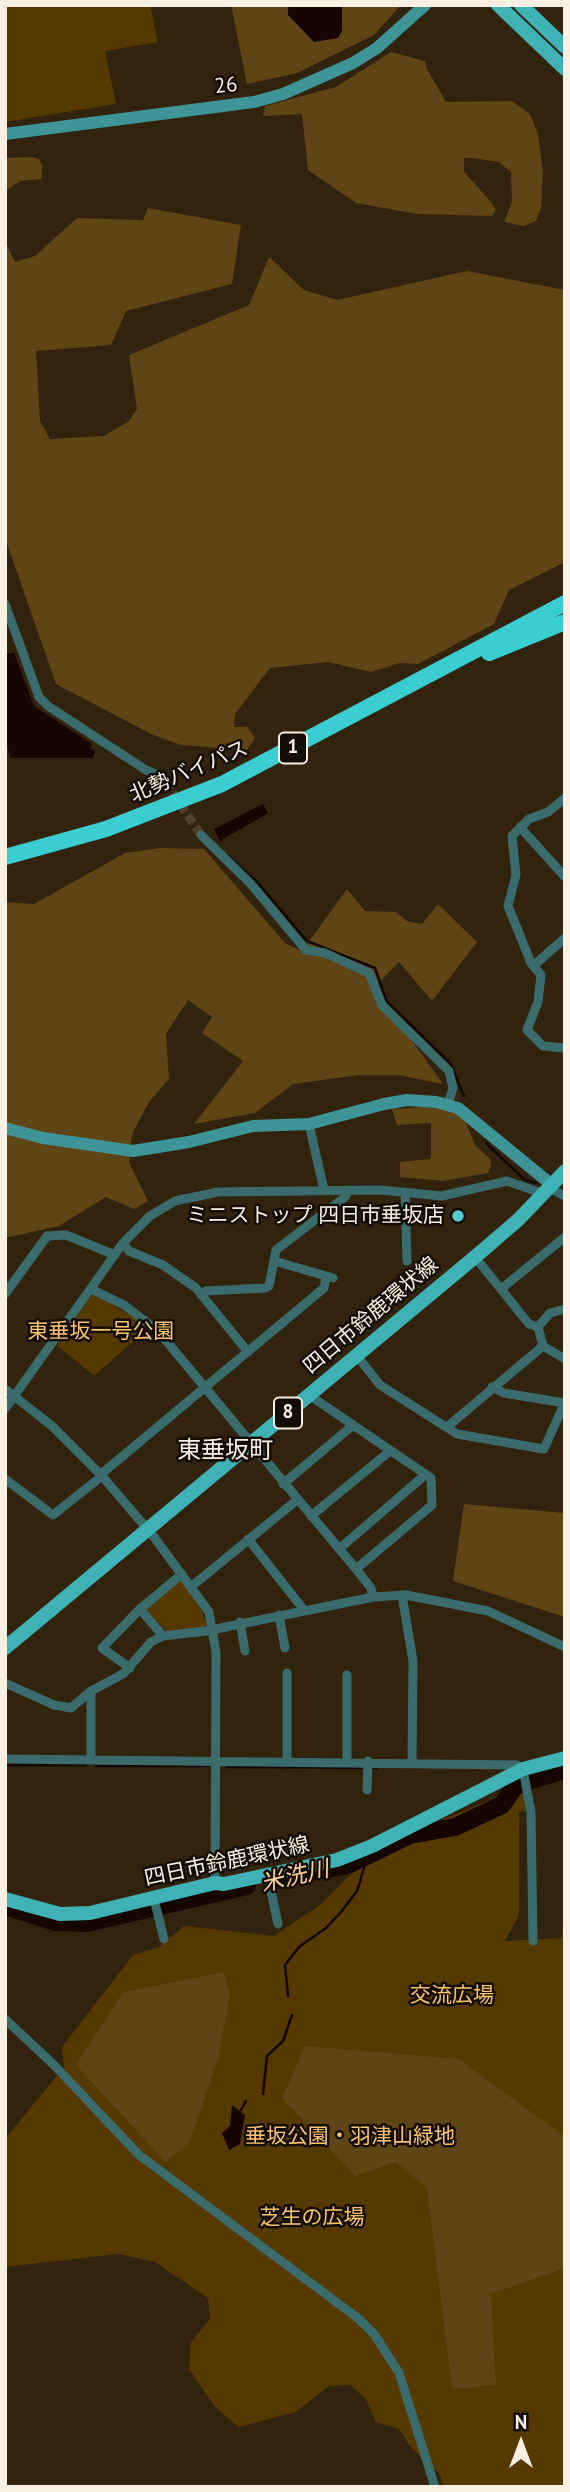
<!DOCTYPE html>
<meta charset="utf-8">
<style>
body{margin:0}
#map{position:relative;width:570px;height:2492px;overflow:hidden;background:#31230d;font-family:"PT Sans",sans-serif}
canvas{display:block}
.frame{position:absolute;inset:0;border:7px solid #f9efe2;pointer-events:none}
.north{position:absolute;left:486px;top:2408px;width:70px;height:70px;-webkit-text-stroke:5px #140d05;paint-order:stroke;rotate:0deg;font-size:19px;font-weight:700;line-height:28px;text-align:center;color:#f9efe2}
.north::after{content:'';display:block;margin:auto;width:24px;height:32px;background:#f9efe2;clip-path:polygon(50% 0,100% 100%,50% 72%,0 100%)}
</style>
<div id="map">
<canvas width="570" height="2492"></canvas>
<div class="frame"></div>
<div class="north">N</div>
</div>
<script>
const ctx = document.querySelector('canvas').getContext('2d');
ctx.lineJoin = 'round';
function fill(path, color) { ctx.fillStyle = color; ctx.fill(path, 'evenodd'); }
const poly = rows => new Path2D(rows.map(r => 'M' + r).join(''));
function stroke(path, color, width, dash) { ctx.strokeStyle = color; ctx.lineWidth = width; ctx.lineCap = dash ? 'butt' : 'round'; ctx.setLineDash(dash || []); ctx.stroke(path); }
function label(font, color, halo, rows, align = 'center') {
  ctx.font = font + ' "PT Sans","Noto Sans JP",sans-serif'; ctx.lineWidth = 5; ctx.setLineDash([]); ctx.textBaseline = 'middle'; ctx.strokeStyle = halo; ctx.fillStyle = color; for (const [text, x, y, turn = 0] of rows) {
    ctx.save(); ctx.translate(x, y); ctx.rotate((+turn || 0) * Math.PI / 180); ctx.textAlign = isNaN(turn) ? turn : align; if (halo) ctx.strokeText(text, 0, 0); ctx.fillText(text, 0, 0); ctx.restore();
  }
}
fill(poly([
 [5,5,150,5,158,42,105,51,116,104,5,122],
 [96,1295,146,1325,146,1330,94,1376,58,1346,58,1342,91,1296],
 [178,1581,183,1582,198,1602,207,1624,204,1628,169,1634,147,1611,147,1607],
 [511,1782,518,1794,527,1794,529,1812,519,1811,519,1915,505,1941,562,1938,565,1891,565,2487,443,2487,440,2474,412,2449,399,2429,376,2422,366,2399,350,2385,329,2386,296,2412,239,2427,215,2407,189,2369,191,2342,210,2319,208,2298,155,2262,118,2254,5,2267,5,2139,64,2067,62,2047,133,1955,159,1947,184,1926,274,1936,320,1905,379,1846,495,1798]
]), '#553900');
fill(poly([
 [231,5,288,5,288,15,342,31,342,5,401,5,374,35,297,73,247,84],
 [391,52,425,61,427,69,446,102,512,101,530,114,538,134,543,171,541,208,536,221,523,226,504,222,512,202,511,172,499,162,472,158,464,158,464,172,492,203,496,210,492,216,417,214,356,203,308,170,302,114,263,116,265,106,336,87],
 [32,157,39,159,42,165,42,179,20,181,5,191,5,158],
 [148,208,241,225,232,284,126,311,111,345,36,351,40,421,50,439,104,436,129,421,137,409,129,355,249,305,269,257,304,290,337,300,467,271,565,290,565,562,509,590,494,624,418,664,400,663,371,672,328,662,270,668,235,714,234,727,247,727,255,738,247,750,181,745,151,734,56,684,5,538,5,241,15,262,35,256,77,218,143,220],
 [160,848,204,849,285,943,302,951,347,889,365,911,396,912,407,921,422,924,438,904,477,942,432,1001,399,962,374,988,443,1084,398,1075,359,1075,293,1084,255,1113,194,1124,243,1061,202,1033,212,1017,188,1000,166,1034,169,1079,149,1102,132,1134,129,1162,148,1201,134,1209,106,1197,59,1226,5,1238,5,902,34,904,125,853],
 [424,1107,461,1111,475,1145,490,1159,491,1166,488,1173,443,1181,400,1177,400,1162,431,1159,431,1123,397,1125,392,1109],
 [464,1504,565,1513,565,1617,453,1581],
 [224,1972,230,1994,218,2059,189,2144,165,2162,76,2065,123,1992],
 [305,2046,459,2059,565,2137,565,2268,491,2294,496,2385,452,2389,427,2188,396,2162,355,2176,282,2098]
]), '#5f4415');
fill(poly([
 [288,5,342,5,342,31,338,38,314,42,288,15],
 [14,653,34,706,92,744,90,748,95,751,93,758,10,758,5,735,5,654],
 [263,804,268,813,220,841,214,829],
 [232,2105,245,2115,240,2144,229,2150,222,2133,230,2126]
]), '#150700');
stroke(poly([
 [228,856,257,882,307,941,375,968,387,1002,450,1063,464,1096],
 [486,1143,525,1180,536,1183],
 [5,1765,86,1765],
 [96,1766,209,1766],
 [227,1767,377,1768],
 [288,1996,285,1965,299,1947,326,1928,341,1912,357,1891,367,1858],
 [263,2094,267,2056,283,2041,292,2015],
 [241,2110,246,2101]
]), '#150700', 2.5);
stroke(poly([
 [281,1878,348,1865,410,1835,455,1827,502,1805,516,1785,565,1770],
 [5,1906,55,1922,87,1923,247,1886]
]), '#150700', 18);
stroke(poly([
 [165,782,201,835]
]), '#4f422d', 9, [9, 4.5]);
stroke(poly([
 [5,604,39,697,48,706,146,770,160,776,165,782],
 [565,798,548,812,529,819,512,836,516,875,508,906,531,963,541,975,538,1002,527,1030,543,1046,565,1048],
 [520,827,565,877],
 [201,835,250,883,306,950,325,953,369,973,382,1005,449,1071,453,1088,448,1104],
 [533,966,565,938],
 [309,1124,324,1190],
 [549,1188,565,1196],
 [405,1192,407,1261],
 [123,1243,129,1251,163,1265,196,1288,248,1352],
 [475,1257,529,1324,538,1327,550,1313,565,1309],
 [274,1261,333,1278],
 [91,1289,124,1305,158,1331,356,1569,371,1588,373,1597],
 [501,1289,565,1237],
 [5,1294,47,1236,66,1235,115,1255],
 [201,1295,206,1291,265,1288,269,1286,276,1250,345,1197,349,1190],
 [538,1327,543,1346,565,1359],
 [357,1356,380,1385,457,1434,544,1449,565,1402],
 [492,1387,504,1393,565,1403],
 [5,1389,52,1426,102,1476,154,1537,209,1612,216,1652,215,1883],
 [309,1395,431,1478,432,1505,356,1569],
 [5,1409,123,1243,150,1216,175,1201,218,1192,380,1190,442,1196,507,1181,544,1194],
 [447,1427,543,1346],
 [100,1475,324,1288,326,1277],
 [5,1479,53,1515,102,1476],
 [283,1484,352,1426],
 [311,1516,390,1451],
 [248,1539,304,1610],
 [339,1549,425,1475],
 [192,1586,297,1500],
 [402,1595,413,1661,412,1762],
 [279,1615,285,1648],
 [240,1622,245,1651],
 [163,1636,140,1609,182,1574],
 [130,1668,102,1648,140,1609],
 [287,1673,287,1762],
 [5,1683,54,1705,71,1708,91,1691,123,1674,151,1642,163,1636,206,1631,373,1597,406,1595,488,1611,565,1647],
 [91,1691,91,1760],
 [5,1759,517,1765,523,1769,531,1812,533,1941],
 [347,1762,347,1675],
 [367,1790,368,1761],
 [267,1872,278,1924],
 [154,1899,164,1939],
 [5,2019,55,2066,139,2155,359,2319,374,2334,399,2373,435,2487]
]), '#3a6c6d', 9);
stroke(poly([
 [5,134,254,102,283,94,353,63,377,48,425,5],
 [5,1128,43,1138,133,1151,189,1142,253,1126,309,1124,384,1104,407,1100,436,1102,458,1108,552,1185]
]), '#3e9496', 12);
stroke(poly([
 [498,5,565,69],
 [521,5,565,47],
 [5,1648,475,1257,518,1220,565,1171],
 [5,1899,60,1914,90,1913,215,1883,224,1884,337,1860,372,1846,523,1769,565,1758]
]), '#3eb2b5', 14);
stroke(poly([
 [489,653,565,622],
 [5,857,106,829,222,784,565,603]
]), '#3aced2', 16);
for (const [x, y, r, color] of [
 [458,1216,7,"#52cdd0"]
]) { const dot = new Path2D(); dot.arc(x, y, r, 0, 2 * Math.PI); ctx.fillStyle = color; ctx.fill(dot); stroke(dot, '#140d05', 2.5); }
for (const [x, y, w] of [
 [293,748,28],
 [288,1413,28]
]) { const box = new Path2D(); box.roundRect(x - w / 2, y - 15.5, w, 31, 5); ctx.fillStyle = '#140d05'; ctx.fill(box); stroke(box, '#f9efe2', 2); }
label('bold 19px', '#f9efe2', null, [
 ["1",293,748],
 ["8",288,1413]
]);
label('21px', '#f9efe2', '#140d05', [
 ["26",226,86,-7],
 ["北勢バイパス",189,772,-23],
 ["四日市鈴鹿環状線",371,1316,-40],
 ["四日市鈴鹿環状線",227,1862,-12]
]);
label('21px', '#f9efe2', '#140d05', [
 ["ミニストップ 四日市垂坂店",444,1216]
], 'right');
label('21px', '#fac46f', '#140d05', [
 ["東垂坂一号公園",101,1332],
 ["交流広場",452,1996],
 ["垂坂公園・羽津山緑地",350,2137],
 ["芝生の広場",312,2218]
]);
label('italic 23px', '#fcd296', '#140d05', [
 ["米洗川",295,1877,-13]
]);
label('24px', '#f9efe2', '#140d05', [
 ["東垂坂町",225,1451]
]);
</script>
